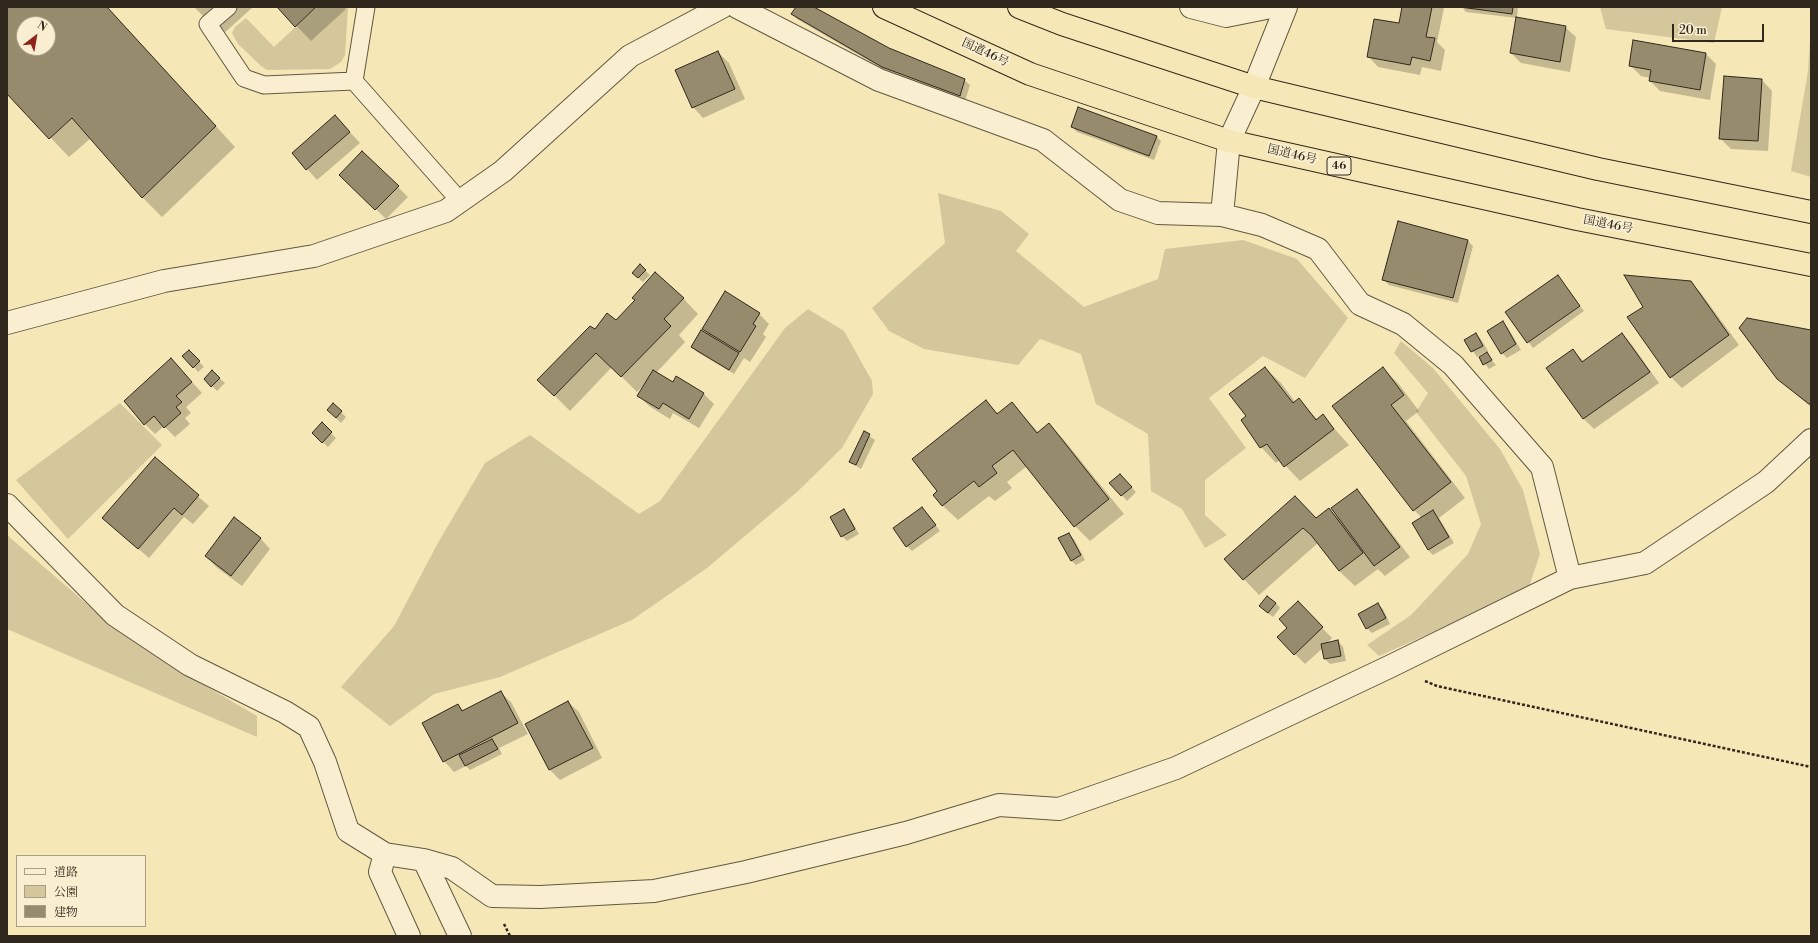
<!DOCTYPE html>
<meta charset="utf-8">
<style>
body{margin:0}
#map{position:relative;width:1818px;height:943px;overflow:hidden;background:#f6e7b6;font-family:"Libre Bodoni","Noto Serif JP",serif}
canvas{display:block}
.frame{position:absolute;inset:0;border:8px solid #31281d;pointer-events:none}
.legend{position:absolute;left:16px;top:855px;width:130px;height:72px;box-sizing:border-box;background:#f9efd0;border:1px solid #a99f88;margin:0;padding:5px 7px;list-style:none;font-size:12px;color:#31281d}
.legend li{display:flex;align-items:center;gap:8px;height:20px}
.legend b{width:20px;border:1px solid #a99f88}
.north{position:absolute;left:16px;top:16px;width:40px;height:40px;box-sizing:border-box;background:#f9efd0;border:1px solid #a99f88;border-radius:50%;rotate:31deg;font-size:11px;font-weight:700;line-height:16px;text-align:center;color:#31281d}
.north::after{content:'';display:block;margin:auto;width:14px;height:18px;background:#8f2418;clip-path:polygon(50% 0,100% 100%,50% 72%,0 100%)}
.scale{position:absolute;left:1672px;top:24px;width:92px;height:18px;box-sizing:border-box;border:2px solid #31281d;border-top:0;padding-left:5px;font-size:12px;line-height:14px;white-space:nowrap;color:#31281d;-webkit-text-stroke:3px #f9efd0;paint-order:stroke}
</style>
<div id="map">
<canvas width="1818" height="943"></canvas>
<div class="frame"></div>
<ul class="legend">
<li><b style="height:5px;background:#f9efd0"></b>道路</li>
<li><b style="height:11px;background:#d5c79c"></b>公園</li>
<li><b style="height:11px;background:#978b6d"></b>建物</li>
</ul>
<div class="north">N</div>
<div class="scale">20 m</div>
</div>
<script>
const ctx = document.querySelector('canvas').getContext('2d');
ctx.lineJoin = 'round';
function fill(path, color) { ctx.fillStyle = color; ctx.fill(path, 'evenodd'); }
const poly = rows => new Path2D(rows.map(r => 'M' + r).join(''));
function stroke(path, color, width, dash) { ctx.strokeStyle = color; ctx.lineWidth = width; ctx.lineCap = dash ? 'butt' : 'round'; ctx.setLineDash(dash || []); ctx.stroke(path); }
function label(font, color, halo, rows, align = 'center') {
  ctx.font = font + ' "Libre Bodoni","Noto Serif JP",serif'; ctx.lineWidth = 4; ctx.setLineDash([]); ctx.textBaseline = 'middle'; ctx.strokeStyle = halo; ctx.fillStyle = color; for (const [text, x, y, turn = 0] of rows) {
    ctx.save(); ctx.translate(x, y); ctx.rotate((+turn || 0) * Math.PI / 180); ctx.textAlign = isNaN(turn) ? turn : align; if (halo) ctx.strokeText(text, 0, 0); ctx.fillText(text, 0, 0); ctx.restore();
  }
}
fill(poly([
 [317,7,348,7,345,55,341,62,330,69,267,70,261,66,238,44,232,33,235,27,246,18,274,47],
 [1600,7,1722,7,1714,43,1606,29],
 [1811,22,1811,177,1791,171,1808,71],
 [938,193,1001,211,1029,234,1016,251,1084,307,1158,279,1165,249,1243,240,1297,259,1348,318,1305,378,1263,356,1209,398,1246,448,1205,480,1205,515,1227,535,1205,548,1182,509,1151,491,1148,434,1096,404,1081,354,1040,339,1018,365,924,349,889,331,872,308,945,243],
 [808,309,844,331,872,381,873,394,842,448,797,492,707,568,632,620,500,677,434,694,390,726,341,687,394,626,439,541,485,463,530,435,639,514,660,501,785,328],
 [1401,341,1433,368,1500,449,1523,490,1540,554,1528,590,1379,656,1367,645,1411,615,1468,554,1481,524,1466,476,1416,412,1428,393,1394,353],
 [120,403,162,445,68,539,16,480],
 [7,535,109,623,185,674,257,716,257,737,7,629]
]), '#d5c79c');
fill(poly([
 [7,7,107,7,235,147,162,217,143,198,91,138,69,157,7,92],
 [24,24,48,24,48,48,24,48],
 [194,7,253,7,222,35],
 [278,7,343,7,346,9,311,41],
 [797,7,812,7,888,49,964,80,970,85,965,101,888,72,797,19,792,14],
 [1403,7,1442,7,1444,8,1437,42,1445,50,1441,71,1422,67,1420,75,1378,67,1368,56,1399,24],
 [1462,7,1518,7,1517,18,1466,12],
 [1565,27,1576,37,1570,72,1521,63,1511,53],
 [718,52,729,63,745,99,703,118,693,107],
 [1706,54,1716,64,1710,100,1660,91,1650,81,1650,78,1641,76,1630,65],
 [1762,80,1772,91,1768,151,1731,149,1720,138],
 [335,116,360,143,317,180,293,153],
 [1072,127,1156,136,1161,141,1154,160,1077,132],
 [351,185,398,187,408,197,386,219],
 [1468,241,1473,246,1458,303,1389,285,1384,280],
 [640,266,650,275,643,282,633,273],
 [1558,276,1584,311,1533,348,1507,312],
 [1690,282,1701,293,1739,345,1682,388,1671,377,1629,317],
 [683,298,698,314,679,335,685,342,656,373,673,383,677,378,704,394,714,404,699,428,673,413,670,419,649,406,639,396,645,384,637,392,612,367,570,411,539,380,595,331,616,321],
 [759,314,769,324,763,334,766,337,750,362,744,358,734,374,697,352,692,347,710,336,703,329],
 [1503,323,1508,328,1521,350,1507,358,1502,353],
 [1811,331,1811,407,1777,378],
 [1476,334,1481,339,1488,351,1485,352,1496,365,1489,369,1480,357,1486,354,1485,352,1477,357,1465,340],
 [1622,334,1632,345,1659,383,1594,429,1584,419,1548,368,1573,350,1584,362],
 [189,351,204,367,198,372,194,367],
 [1265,368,1281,383,1296,403,1299,400,1318,420,1323,416,1349,445,1300,481,1280,460,1276,463,1261,447,1242,420,1247,416],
 [1382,368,1398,383,1419,411,1406,421,1465,498,1439,518,1454,543,1433,555,1428,550,1413,523,1422,518,1414,510],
 [181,370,202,393,186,407,191,413,185,418,190,424,175,437,164,426,155,434,145,424],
 [212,371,225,383,217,391,205,379],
 [986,402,999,414,1012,404,1039,433,1049,424,1064,440,1124,514,1090,541,1075,526,1027,466,1007,482,1012,488,995,501,989,496,958,520,942,505,939,491],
 [977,477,979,478,948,502,947,501],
 [333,404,346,417,341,423,328,410],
 [322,424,336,438,328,447,313,433],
 [865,433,875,440,861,469,850,462],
 [155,459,209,506,193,524,184,517,149,558,114,528],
 [1125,480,1136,492,1127,501,1111,483],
 [1357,490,1367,501,1410,557,1385,576,1378,569,1355,586,1339,571,1318,543,1259,595,1225,559,1316,519,1329,509,1340,520],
 [843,510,848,515,859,534,847,541,842,536],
 [927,514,940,531,912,551,907,546],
 [1069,534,1074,539,1085,560,1076,565,1071,560],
 [260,538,270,549,242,586,216,567,206,556],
 [1276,603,1280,608,1273,617,1265,611],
 [1298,603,1332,638,1326,644,1338,641,1343,647,1346,661,1330,664,1325,659,1323,648,1305,664,1295,654,1288,628],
 [1378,604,1383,609,1390,624,1372,633,1367,628],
 [500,692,511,702,528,734,499,748,502,754,470,770,466,766,454,772,444,761,458,705,464,711],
 [568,702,579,712,602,758,560,780,550,770,526,724]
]), '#0003');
const building = poly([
 [7,7,107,7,216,126,142,198,72,118,49,139,7,94,7,7],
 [24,24,48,24,48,48,24,48,24,24],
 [277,7,316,7,295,27,277,7],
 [796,7,814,7,889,48,965,79,960,96,882,67,791,14,796,7],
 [1402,7,1432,7,1426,37,1435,38,1430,61,1412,57,1410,65,1367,57,1374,19,1399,23,1402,7],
 [1460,7,1513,7,1512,14,1460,7],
 [1516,17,1566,26,1560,62,1510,53,1516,17],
 [1633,40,1706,53,1700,90,1649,81,1651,70,1629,66,1633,40],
 [718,51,735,89,692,108,675,70,718,51],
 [1724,76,1762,79,1758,141,1719,139,1724,76],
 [1078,107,1157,136,1149,156,1071,127,1078,107],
 [335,115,350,132,306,170,292,153,335,115],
 [362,151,399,186,375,210,339,175,362,151],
 [1398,221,1468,240,1453,298,1382,280,1398,221],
 [640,264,646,270,638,278,632,273,640,264],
 [655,272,684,298,664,319,671,326,621,377,596,353,554,396,537,380,590,326,595,329,607,313,616,320,635,300,632,298,655,272],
 [1558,275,1580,306,1527,343,1505,312,1558,275],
 [1624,275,1691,281,1729,335,1670,378,1627,317,1643,307,1624,275],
 [725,291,760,313,753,324,756,326,740,352,702,329,725,291],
 [1747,318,1811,330,1811,404,1809,404,1777,379,1739,328,1747,318],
 [1503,321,1516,344,1501,354,1487,331,1503,321],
 [701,330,739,353,729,370,691,347,701,330],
 [1476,333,1483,346,1471,352,1464,340,1476,333],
 [1622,333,1650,372,1583,419,1546,368,1573,349,1582,362,1622,333],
 [189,350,200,361,193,368,182,356,189,350],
 [1487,352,1492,360,1483,365,1479,357,1487,352],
 [171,358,192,382,176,396,182,402,176,407,181,413,164,428,154,416,144,425,124,401,171,358],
 [1265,367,1293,403,1299,398,1316,420,1323,414,1334,429,1284,467,1267,444,1260,448,1241,420,1246,416,1229,394,1265,367],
 [1383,367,1404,395,1391,405,1451,482,1413,511,1332,406,1383,367],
 [212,370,220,378,211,387,204,379,212,370],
 [653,370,673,382,676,376,704,393,689,419,663,403,659,409,637,396,653,370],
 [986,400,997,414,1012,402,1037,433,1049,423,1109,499,1074,527,1013,450,992,466,997,473,979,487,974,481,942,506,933,495,937,491,912,459,986,400],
 [333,403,342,411,336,418,327,410,333,403],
 [322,422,332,432,322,443,312,433,322,422],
 [864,431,870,434,856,465,849,462,864,431],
 [155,457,199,495,182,515,174,508,138,549,102,518,155,457],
 [1120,474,1132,487,1121,496,1109,483,1120,474],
 [1357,489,1400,547,1374,566,1331,508,1357,489],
 [1295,496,1316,518,1329,508,1363,553,1339,571,1311,535,1303,528,1243,580,1224,559,1295,496],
 [922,507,936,525,906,547,893,528,922,507],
 [844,509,855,529,841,537,830,517,844,509],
 [1433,510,1449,537,1428,550,1412,523,1433,510],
 [234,517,261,538,231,576,205,556,234,517],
 [1069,533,1081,555,1071,561,1058,538,1069,533],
 [1267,596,1276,603,1268,613,1259,606,1267,596],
 [1298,601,1323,627,1294,655,1277,637,1287,628,1279,619,1298,601],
 [1378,603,1386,618,1366,629,1358,614,1378,603],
 [1338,640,1341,656,1324,659,1321,644,1338,640],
 [501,691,518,723,443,762,422,723,458,704,462,711,501,691],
 [568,701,593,748,549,770,525,724,568,701],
 [492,739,498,749,465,766,459,755,492,739]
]);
fill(building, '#978b6d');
stroke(building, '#31281d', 1);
const service = poly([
 [228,7,208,24,244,78,264,85,354,81],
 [354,81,460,201],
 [354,81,366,7]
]);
const minor = poly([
 [737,7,879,80,1043,140,1120,200,1158,213,1222,215,1229,141,1254,87,1286,7],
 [1191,7,1226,16,1271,7],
 [7,323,164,281,314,256,446,211,503,171,630,56,722,7],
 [7,505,115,615,190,665,285,712,309,727,325,762,348,831,385,854,424,860,452,868,492,896,540,897,654,891,746,872,906,833,999,805,1059,809,1176,768,1391,666,1570,578,1542,467,1453,365,1403,324,1360,304,1318,249,1262,225,1222,215],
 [1570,578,1645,563,1766,482,1811,440],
 [385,854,380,872,409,936],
 [424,860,460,936]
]);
const trunk = poly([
 [884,7,1030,74,1229,141,1577,219,1811,265],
 [1019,7,1062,24,1254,87,1598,169,1811,212]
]);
stroke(service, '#625843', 19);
stroke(minor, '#625843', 24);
stroke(trunk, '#31281d', 24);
stroke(poly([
 [1425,681,1437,686,1811,767],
 [504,924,510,936]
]), '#31281d', 2.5, [3, 2]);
stroke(service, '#f9efd0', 17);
stroke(minor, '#f9efd0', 22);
stroke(trunk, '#f6e7b6', 22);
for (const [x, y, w] of [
 [1339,166,24]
]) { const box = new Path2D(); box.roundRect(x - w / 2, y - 9, w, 18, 3); ctx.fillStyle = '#f9efd0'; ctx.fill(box); stroke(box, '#31281d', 1); }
label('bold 11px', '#31281d', null, [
 ["46",1339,166]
]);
label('12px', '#31281d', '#f9efd0', [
 ["国道46号",985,53,25],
 ["国道46号",1292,155,13],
 ["国道46号",1608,225,11]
]);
</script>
